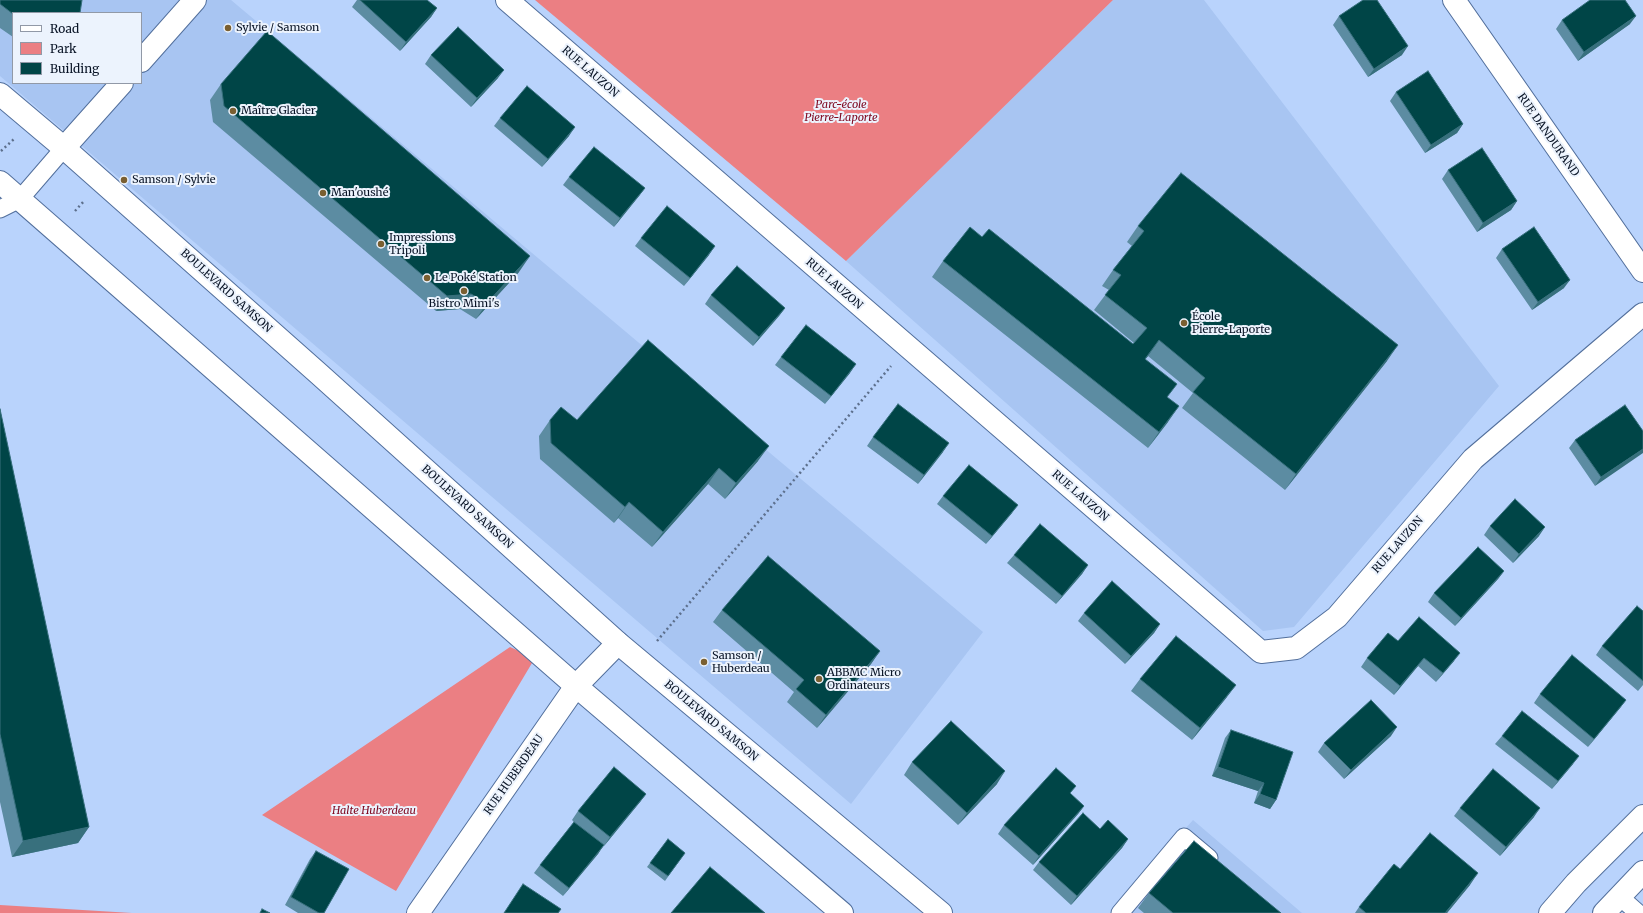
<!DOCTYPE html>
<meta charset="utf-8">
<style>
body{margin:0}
#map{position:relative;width:1643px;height:913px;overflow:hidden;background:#b9d3fc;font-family:Merriweather,serif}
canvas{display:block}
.legend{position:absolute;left:12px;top:12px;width:130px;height:72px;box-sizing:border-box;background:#ecf3fd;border:1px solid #9199a7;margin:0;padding:5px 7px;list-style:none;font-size:12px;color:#081325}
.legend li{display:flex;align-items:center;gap:8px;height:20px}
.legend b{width:20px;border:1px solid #9199a7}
</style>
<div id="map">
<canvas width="1643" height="913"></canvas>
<ul class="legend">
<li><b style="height:5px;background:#fff"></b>Road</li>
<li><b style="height:11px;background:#eb7f83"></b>Park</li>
<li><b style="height:11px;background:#004547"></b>Building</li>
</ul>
</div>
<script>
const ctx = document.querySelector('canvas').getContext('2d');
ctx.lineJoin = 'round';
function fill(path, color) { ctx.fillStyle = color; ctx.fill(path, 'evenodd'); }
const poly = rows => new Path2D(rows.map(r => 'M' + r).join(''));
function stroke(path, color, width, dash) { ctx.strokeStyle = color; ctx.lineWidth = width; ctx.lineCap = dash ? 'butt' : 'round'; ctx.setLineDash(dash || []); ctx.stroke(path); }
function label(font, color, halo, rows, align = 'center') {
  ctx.font = font + ' Merriweather,serif'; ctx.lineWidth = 4; ctx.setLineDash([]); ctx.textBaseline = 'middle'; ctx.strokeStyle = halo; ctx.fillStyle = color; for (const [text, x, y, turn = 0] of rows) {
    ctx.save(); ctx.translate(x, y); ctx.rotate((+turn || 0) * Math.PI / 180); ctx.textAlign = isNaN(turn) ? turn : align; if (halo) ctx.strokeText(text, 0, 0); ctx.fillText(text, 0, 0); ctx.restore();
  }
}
fill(poly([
 [0,0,231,0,983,632,851,804,0,76],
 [13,13,141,13,141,83,13,83],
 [1113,0,1204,0,1499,386,1294,627,1263,631,846,261],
 [1193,820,1302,913,1111,913]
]), '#a8c5f2');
fill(poly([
 [535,0,1113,0,846,261],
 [510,647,535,658,396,891,262,815],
 [0,905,132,913,0,913]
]), '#eb7f83');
const service = poly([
 [0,209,20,199,64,148],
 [1619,896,1638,913],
 [1120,913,1184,837,1209,858]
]);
const minor = poly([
 [507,0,1261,652,1296,648,1337,617,1473,459,1643,314],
 [1454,0,1643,271],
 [141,61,195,0],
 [64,148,122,83],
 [418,913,576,686,618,643]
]);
const tertiary = poly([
 [0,94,64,148,319,374,618,643,941,913],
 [0,182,576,686,842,913],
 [1550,913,1576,883,1643,816],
 [1604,913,1643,872]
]);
stroke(service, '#526f9c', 19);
stroke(minor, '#526f9c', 24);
stroke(tertiary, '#526f9c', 24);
stroke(poly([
 [1,151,14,139],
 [75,211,84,201],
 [657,641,891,366]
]), '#5d708d', 2.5, [2, 3]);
stroke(service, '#fff', 17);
stroke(minor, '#fff', 22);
stroke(tertiary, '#fff', 22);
fill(poly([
 [0,0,13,13,13,37,0,28],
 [357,0,427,0,437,8,431,17,400,51,352,7],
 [1339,16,1402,55,1368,77,1333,25],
 [1562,20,1630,24,1578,61,1556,29],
 [431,55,498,78,471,107,425,64],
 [221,84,519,272,476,319,460,309,436,311,213,122,210,100],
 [1396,92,1463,124,1457,133,1425,153,1390,101],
 [500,118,569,136,542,167,494,126],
 [1448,170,1517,201,1511,210,1477,232,1442,179],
 [569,177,645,188,639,196,614,227,563,185],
 [1138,226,1387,361,1285,490,1182,408,1193,393,1148,356,1145,359,1168,398,1168,422,1148,448,932,277,943,261,982,237,1133,344,1134,343,1094,310,1109,290,1102,286,1113,270,1132,246,1127,242],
 [641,238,709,255,684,286,635,246],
 [1502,249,1564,288,1532,310,1496,258],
 [711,295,785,308,779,316,753,346,705,304],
 [781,357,850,373,825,404,775,365],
 [0,409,89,827,78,843,12,857,0,802],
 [550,420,577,420,758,461,725,499,708,484,652,547,618,518,614,523,540,459,539,436],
 [1643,431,1595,486,1569,448,1575,440],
 [873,437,943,452,918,484,867,446],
 [943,496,1012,513,986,544,937,504],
 [1490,526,1539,536,1513,563,1484,535],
 [1014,555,1088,565,1082,574,1056,604,1007,563],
 [1504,571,1498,579,1455,626,1428,602,1434,593],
 [722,610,880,651,871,664,817,728,787,702,794,692,713,622],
 [1643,611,1643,685,1638,691,1596,655,1602,646],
 [1084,613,1160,624,1154,633,1125,664,1078,621],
 [1398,641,1454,661,1436,682,1418,666,1394,695,1361,667,1367,658],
 [1140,679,1227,697,1192,740,1131,691],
 [1540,694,1626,700,1620,708,1588,747,1534,703],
 [1231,730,1276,800,1270,809,1254,803,1258,791,1212,776,1225,738],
 [1391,736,1344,779,1318,752,1324,743],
 [1502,736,1573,764,1552,789,1495,744],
 [912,762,997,784,958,825,904,775],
 [646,794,640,802,604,846,603,845,598,854,563,896,534,873,540,865,574,822,572,820,578,811],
 [1084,806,1078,814,1033,865,998,834,1004,825],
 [1460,808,1534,817,1500,856,1454,816],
 [1100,829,1128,839,1122,848,1071,905,1033,870,1039,862],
 [668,839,685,853,665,881,647,867],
 [316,851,324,913,298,913,285,905,310,859],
 [1400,869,1470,885,1447,913,1355,913,1359,907],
 [1149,893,1281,913,1144,913,1138,908]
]), '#5c8ca2');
fill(poly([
 [437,8,431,17,400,51,406,42],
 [1636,16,1630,24,1578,61,1584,52],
 [1408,46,1402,55,1368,77,1374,69],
 [504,70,498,78,471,107,477,98],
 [1463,124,1457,133,1425,153,1431,145],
 [575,127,569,136,542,167,548,159],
 [645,188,639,196,614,227,620,218],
 [1517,201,1511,210,1477,232,1483,223],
 [715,246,709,255,684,286,690,278],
 [530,256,519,272,476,319,487,303],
 [1570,280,1564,288,1532,310,1538,302],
 [471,294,460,309,436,311,447,296],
 [785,308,779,316,753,346,759,337],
 [1159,340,1148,356,1133,375,1145,359],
 [1398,345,1387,361,1285,490,1296,474],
 [856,364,850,373,825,404,831,396],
 [1179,406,1168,422,1148,448,1159,432],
 [949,443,943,452,918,484,924,475],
 [769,446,758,461,725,499,736,483],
 [1643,449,1643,453,1595,486,1601,477],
 [719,468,708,484,652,547,663,532],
 [629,502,618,518,614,523,625,507],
 [1018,505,1012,513,986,544,992,536],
 [1545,527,1539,536,1513,563,1519,554],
 [1088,565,1082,574,1056,604,1062,596],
 [1504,571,1498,579,1455,626,1461,618],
 [1160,624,1154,633,1125,664,1131,656],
 [880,651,871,664,817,728,826,715],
 [1460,653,1454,661,1436,682,1443,673],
 [1424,658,1418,666,1394,695,1400,686],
 [1236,685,1227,697,1192,740,1200,728],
 [1626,700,1620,708,1588,747,1594,739],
 [1397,727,1391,736,1344,779,1351,770],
 [1579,756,1573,764,1552,789,1558,781],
 [1218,767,1264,783,1258,791,1212,776],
 [1005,771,997,784,958,825,967,813],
 [646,794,640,802,604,846,610,837],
 [1260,794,1276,800,1270,809,1254,803],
 [1084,806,1078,814,1033,865,1039,856],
 [1540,808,1534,817,1500,856,1506,847],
 [89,827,78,843,12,857,23,841],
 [1128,839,1122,848,1071,905,1077,896],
 [604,845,598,854,563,896,569,888],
 [1478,873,1470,885,1447,913,1445,913]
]), '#38707d');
const building = poly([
 [0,0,82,0,80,13,13,13,13,14,0,4,0,0],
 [360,0,427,0,437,8,406,42,360,0],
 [1363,0,1377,0,1408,46,1374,69,1339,16,1363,0],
 [1590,0,1625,0,1636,16,1584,52,1562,20,1590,0],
 [458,27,504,70,477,98,431,55,458,27],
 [267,31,530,256,487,303,471,294,447,296,224,106,221,84,267,31],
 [1428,71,1463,124,1431,145,1396,92,1428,71],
 [527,86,575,127,548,159,500,118,527,86],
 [594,147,645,188,620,218,569,177,594,147],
 [1482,148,1517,201,1483,223,1448,170,1482,148],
 [1181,173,1398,345,1296,474,1193,392,1205,378,1159,340,1145,359,1177,384,1167,397,1179,406,1159,432,943,261,970,227,982,237,989,229,1133,344,1147,328,1105,295,1121,275,1113,270,1144,231,1138,226,1181,173],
 [667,206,715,246,690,278,641,238,667,206],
 [1534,227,1570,280,1538,302,1502,249,1534,227],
 [737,266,785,308,759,337,711,295,737,266],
 [806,325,856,364,831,396,781,357,806,325],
 [648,340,769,446,736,483,719,468,663,532,629,502,625,507,551,443,550,420,561,407,577,420,648,340],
 [898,404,949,443,924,475,873,437,898,404],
 [1625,405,1643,431,1643,449,1601,477,1575,440,1625,405],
 [0,409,89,827,23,841,0,734,0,409],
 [969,465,1018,505,992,536,943,496,969,465],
 [1515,499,1545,527,1519,554,1490,526,1515,499],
 [1040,524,1088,565,1062,596,1014,555,1040,524],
 [1478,547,1504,571,1461,618,1434,593,1478,547],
 [768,556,880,651,826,715,796,689,804,680,722,610,768,556],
 [1112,581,1160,624,1131,656,1084,613,1112,581],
 [1637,606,1643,611,1643,681,1602,646,1637,606],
 [1419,617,1460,653,1443,673,1424,658,1400,686,1367,658,1388,633,1398,641,1419,617],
 [1176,636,1236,685,1200,728,1140,679,1176,636],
 [1572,655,1626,700,1594,739,1540,694,1572,655],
 [1371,700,1397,727,1351,770,1324,743,1371,700],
 [1522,711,1579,756,1558,781,1502,736,1522,711],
 [951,721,1005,771,967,813,912,762,951,721],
 [1231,730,1293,752,1276,800,1260,794,1264,783,1218,767,1231,730],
 [614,767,646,794,610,837,578,811,614,767],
 [1056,768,1076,786,1070,793,1084,806,1039,856,1004,825,1056,768],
 [1493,769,1540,808,1506,847,1460,808,1493,769],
 [1083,813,1100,829,1108,820,1128,839,1077,896,1039,862,1083,813],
 [574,822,604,845,569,888,540,865,574,822],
 [1430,833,1478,873,1445,913,1366,913,1359,907,1394,864,1400,869,1430,833],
 [668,839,685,853,668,876,650,863,668,839],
 [1194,841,1281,913,1173,913,1149,893,1194,841],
 [316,851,349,869,324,913,319,913,291,897,316,851],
 [710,867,765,913,671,913,710,867],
 [523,884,561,909,558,913,504,913,523,884],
 [262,909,270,913,260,913,262,909]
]);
fill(building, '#004547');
stroke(building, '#38707d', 1);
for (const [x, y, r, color] of [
 [228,28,4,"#7a5f31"],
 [233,111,4,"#7a5f31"],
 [124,180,4,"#7a5f31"],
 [323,193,4,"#7a5f31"],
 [381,244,4,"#7a5f31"],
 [427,278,4,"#7a5f31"],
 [464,291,4,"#7a5f31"],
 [1184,323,4,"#7a5f31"],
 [704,662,4,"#7a5f31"],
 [819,679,4,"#7a5f31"]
]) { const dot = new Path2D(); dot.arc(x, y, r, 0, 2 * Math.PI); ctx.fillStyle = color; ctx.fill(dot); stroke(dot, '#ecf3fd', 1.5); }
label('11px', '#081325', '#ecf3fd', [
 ["Sylvie / Samson",236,28],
 ["Maître Glacier",241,111],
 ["Samson / Sylvie",132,180],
 ["Man'oushé",331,193],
 ["Impressions",389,238],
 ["Tripoli",389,251],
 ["Le Poké Station",435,278],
 ["Bistro Mimi's",464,304,"center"],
 ["École",1192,317],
 ["Pierre-Laporte",1192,330],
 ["Samson /",712,656],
 ["Huberdeau",712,669],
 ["ABBMC Micro",827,673],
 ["Ordinateurs",827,686]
], 'left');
label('11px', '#081325', '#ecf3fd', [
 ["RUE LAUZON",590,72,41],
 ["RUE DANDURAND",1548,135,55],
 ["RUE LAUZON",834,284,41],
 ["BOULEVARD SAMSON",226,291,42],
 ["RUE LAUZON",1080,496,41],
 ["BOULEVARD SAMSON",467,507,42],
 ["RUE LAUZON",1398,545,-49],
 ["BOULEVARD SAMSON",711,721,40],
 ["RUE HUBERDEAU",514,775,-55]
]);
label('italic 11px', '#800b23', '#ecf3fd', [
 ["Parc-école",841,105],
 ["Pierre-Laporte",841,118],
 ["Halte Huberdeau",374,811]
]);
</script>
